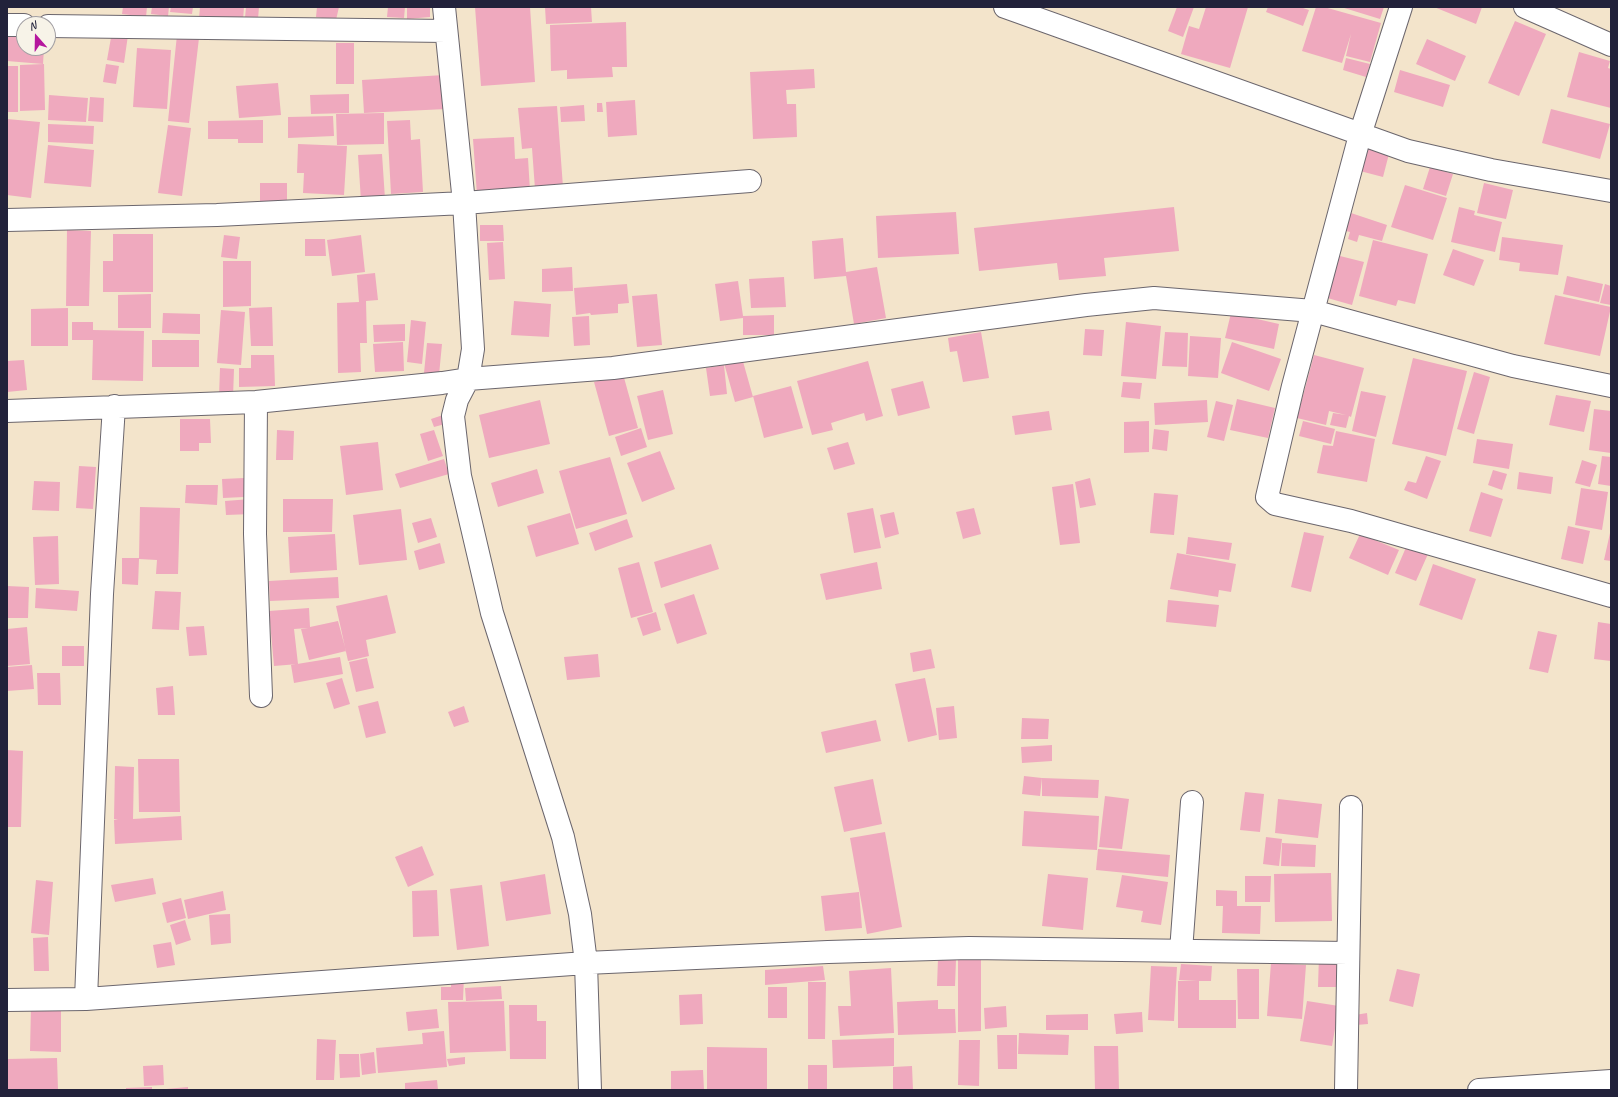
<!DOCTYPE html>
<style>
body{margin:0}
#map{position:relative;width:1618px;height:1097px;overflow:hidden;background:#f3e4cb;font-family:Caveat,sans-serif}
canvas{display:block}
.frame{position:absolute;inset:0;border:8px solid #22223b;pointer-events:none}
.north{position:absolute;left:16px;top:16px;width:40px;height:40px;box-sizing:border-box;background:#f7f3e8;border:1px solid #a29fa3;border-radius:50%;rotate:340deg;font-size:11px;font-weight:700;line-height:16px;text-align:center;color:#22223b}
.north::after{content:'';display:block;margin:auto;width:14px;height:18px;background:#b5179e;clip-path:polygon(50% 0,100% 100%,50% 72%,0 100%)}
</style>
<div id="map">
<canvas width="1618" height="1097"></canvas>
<div class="frame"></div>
<div class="north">N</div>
</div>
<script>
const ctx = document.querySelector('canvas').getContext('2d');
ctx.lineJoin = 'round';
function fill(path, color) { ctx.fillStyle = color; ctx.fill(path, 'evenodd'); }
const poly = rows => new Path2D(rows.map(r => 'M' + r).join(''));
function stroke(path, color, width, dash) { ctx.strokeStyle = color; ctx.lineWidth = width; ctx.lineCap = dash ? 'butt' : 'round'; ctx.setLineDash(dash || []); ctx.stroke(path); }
fill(poly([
 [123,7,147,7,146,17,122,14],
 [152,7,169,7,168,16,151,14],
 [171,7,193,7,192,14,170,12],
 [200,7,244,7,243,20,199,18],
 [246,7,259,7,258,19,245,18],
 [317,7,339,7,336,20,316,17],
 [388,7,405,7,404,18,387,17],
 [407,7,430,7,430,17,407,19],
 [475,7,530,7,535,82,481,86],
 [545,7,591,7,592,22,546,24],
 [1177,7,1194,7,1183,37,1168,31],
 [1206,7,1248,7,1230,68,1181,54,1189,26,1199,29],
 [1268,7,1300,7,1309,10,1303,26,1266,12],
 [1316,7,1324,7,1381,23,1370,62,1346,56,1351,34,1342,63,1302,51],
 [1341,7,1384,7,1380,19],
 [1434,7,1482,7,1476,24],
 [1515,21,1546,34,1519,96,1488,83],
 [626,22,627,67,612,67,613,77,567,79,567,70,551,71,550,25],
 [7,29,24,30,24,48,44,48,43,64,7,61],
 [112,32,128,35,124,63,107,60],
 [177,35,199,38,189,123,168,121],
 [1427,39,1466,56,1455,81,1416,64],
 [336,43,354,43,354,84,336,84],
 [137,48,171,50,167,109,133,107],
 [1579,52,1610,61,1608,68,1611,69,1611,108,1567,97],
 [1346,58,1370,64,1366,77,1343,70],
 [44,64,45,110,20,111,20,65],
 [106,64,119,66,116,84,103,82],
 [7,66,18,66,18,112,7,112],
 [814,69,815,88,786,90,787,104,796,104,797,137,753,139,750,72],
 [1400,70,1450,85,1443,107,1394,92],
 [444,75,446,109,364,113,362,80],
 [278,83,281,115,239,118,236,86],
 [349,94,349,113,311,114,310,95],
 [49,95,88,98,86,122,48,120],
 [90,97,104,98,103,122,88,121],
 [635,100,637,135,608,137,606,102],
 [597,103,602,103,603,112,597,112],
 [584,105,585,121,561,122,560,107],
 [557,106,563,187,535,189,532,148,522,149,518,108],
 [1551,109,1610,124,1600,159,1542,143],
 [384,113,384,144,337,145,336,114],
 [333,116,334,136,288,138,288,117],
 [7,119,40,122,31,198,7,195],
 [263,120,263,143,238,143,238,139,208,139,208,121],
 [410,120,411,140,420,139,423,192,391,194,387,121],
 [48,124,94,126,93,144,48,142],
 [168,125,191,128,182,196,158,193],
 [514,137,515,159,528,158,530,191,477,195,473,139],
 [298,144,347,146,344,195,303,193,304,173,297,173],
 [1368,144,1390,150,1383,177,1360,171],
 [48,145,94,150,91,187,44,183],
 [382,154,385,199,361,201,358,155],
 [1430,167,1453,174,1446,196,1423,189],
 [260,183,287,183,287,203,260,203],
 [1484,183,1513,190,1506,219,1477,213],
 [1405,185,1447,198,1433,240,1391,227],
 [1174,207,1179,251,1104,258,1106,276,1059,280,1057,263,979,271,974,228],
 [1459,207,1475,211,1474,215,1502,222,1495,252,1451,242],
 [956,212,959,254,878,258,876,216],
 [1348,212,1387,225,1382,241,1359,235,1357,242,1348,239,1350,232,1342,230],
 [480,225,503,225,504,241,480,241],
 [67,230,91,231,89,306,66,306],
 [113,234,153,234,153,292,103,292,103,261,113,261],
 [224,235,240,237,237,259,221,257],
 [361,235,365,272,332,276,327,240],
 [1502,237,1563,245,1558,275,1519,271,1520,263,1499,260],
 [843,238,846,272,877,267,886,318,854,324,846,276,814,279,812,241],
 [305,239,325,239,326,256,305,256],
 [1373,240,1428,254,1415,304,1398,300,1396,306,1359,296],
 [503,242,505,279,489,280,487,243],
 [1453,249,1484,260,1474,286,1443,275],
 [1336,255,1364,262,1352,305,1324,297],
 [223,261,251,261,251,306,223,307],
 [572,267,573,291,542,292,542,269],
 [375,273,378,300,366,301,367,343,360,343,361,372,338,373,337,303,359,302,357,275],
 [1567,276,1603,284,1599,302,1563,294],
 [784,277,786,307,751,308,749,279],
 [738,281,743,316,774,315,774,335,743,335,743,318,720,321,715,284],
 [627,284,629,303,618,304,618,313,591,315,590,313,576,315,574,288],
 [1605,284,1611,286,1611,305,1600,303],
 [151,294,151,328,118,328,118,295],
 [657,294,662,345,637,347,632,296],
 [1555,295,1611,307,1600,356,1544,344],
 [514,301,551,304,549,337,511,335],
 [272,307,273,346,251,346,249,308],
 [68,308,68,346,31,346,31,309],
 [221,310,245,312,241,365,217,363],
 [163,313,200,314,200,334,162,333],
 [1231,313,1279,324,1274,349,1225,338],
 [589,316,590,345,574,346,572,317],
 [411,320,426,322,422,364,407,362],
 [72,322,93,322,93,330,144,331,143,381,92,380,93,340,72,340],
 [1126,322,1161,326,1156,379,1121,376],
 [405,324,405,341,374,342,373,325],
 [1085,329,1104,330,1102,356,1083,355],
 [981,332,989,378,963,382,957,351,950,352,948,338],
 [1165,332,1188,333,1187,367,1162,366],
 [1190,336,1221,338,1218,378,1188,376],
 [152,340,199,340,199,367,152,367],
 [403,342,404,371,375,372,373,344],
 [1232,342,1281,359,1269,391,1221,373],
 [427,343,442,344,439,375,424,373],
 [251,355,274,355,275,386,239,387,239,368,251,368],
 [1314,355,1364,368,1351,417,1349,416,1346,428,1330,425,1333,413,1346,415,1329,411,1326,425,1297,418],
 [742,358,753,397,735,402,724,363],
 [1413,358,1467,371,1446,456,1392,444],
 [24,360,27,390,7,392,7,361],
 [868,361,883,416,866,421,864,413,831,423,833,430,812,435,797,381],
 [724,365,727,394,710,396,706,368],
 [220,368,234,369,233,398,219,397],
 [1474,372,1490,377,1474,434,1457,429],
 [623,374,638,428,609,436,594,382],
 [923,381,930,408,898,416,891,389],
 [1123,382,1142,383,1140,399,1121,397],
 [791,386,803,428,764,438,753,396],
 [663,390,673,434,648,440,637,396],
 [1361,391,1386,396,1376,437,1352,431],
 [1556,395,1591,401,1584,432,1549,425],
 [1237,399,1275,408,1268,438,1230,430],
 [540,400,550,444,489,458,479,415],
 [1207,400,1208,422,1155,425,1154,403],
 [1216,401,1233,405,1224,441,1207,437],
 [1594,409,1611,411,1611,453,1589,450],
 [1049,411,1052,430,1015,435,1012,416],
 [443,415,445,424,434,427,431,419],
 [180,419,210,419,211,443,199,443,199,451,180,451],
 [1149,421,1149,452,1124,453,1124,422],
 [1303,421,1335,429,1331,444,1299,436],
 [641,428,647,447,621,456,615,437],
 [1154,429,1169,431,1167,451,1152,449],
 [277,430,294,431,293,460,276,460],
 [434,430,443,456,428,461,420,434],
 [1336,431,1375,439,1367,482,1317,473,1323,445,1333,446],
 [1477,439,1513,444,1509,469,1473,463],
 [378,442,383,490,346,495,340,446],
 [848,442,855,464,834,470,827,448],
 [660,451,675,489,642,502,627,463],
 [1426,456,1441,461,1427,499,1404,490,1408,481,1416,483],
 [1602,456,1611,457,1611,486,1598,484],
 [610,457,627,514,576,529,559,471],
 [444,459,449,474,400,488,395,474],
 [1582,460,1597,465,1590,487,1575,483],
 [79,466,96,467,93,509,76,508],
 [537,469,544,493,498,507,491,483],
 [1493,470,1507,474,1502,490,1488,485],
 [1519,472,1553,477,1551,494,1517,489],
 [244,478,244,497,223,498,222,479],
 [1090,478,1096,505,1080,508,1075,482],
 [34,481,60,482,59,511,32,510],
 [1073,484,1080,543,1060,545,1052,487],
 [186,485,218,485,217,505,185,503],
 [1581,488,1608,492,1602,530,1575,525],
 [1481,492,1503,499,1491,537,1469,531],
 [1154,493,1178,495,1174,535,1150,533],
 [251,499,252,514,226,515,225,501],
 [283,499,333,499,332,532,283,532],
 [140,507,180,508,178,574,156,574,157,560,139,559,138,585,122,584,122,558,139,558],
 [873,508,881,548,854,553,847,513],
 [974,508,981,534,963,539,956,512],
 [401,509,407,560,359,565,353,515],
 [894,512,899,534,885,538,880,515],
 [570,513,579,544,536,557,527,526],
 [431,518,437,537,418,543,412,523],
 [627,519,633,537,595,551,589,533],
 [1568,526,1590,531,1583,564,1561,559],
 [1304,532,1324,536,1311,592,1291,587],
 [1610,533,1611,533,1611,561,1604,560],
 [335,534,337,570,290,573,288,537],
 [1360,534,1399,550,1388,575,1349,558],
 [58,536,59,584,35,585,33,537],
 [1188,537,1232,543,1229,560,1186,554],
 [440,543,445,563,419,570,414,551],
 [711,544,719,569,661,588,654,562],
 [1407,545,1428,554,1416,581,1395,573],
 [1177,553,1236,564,1231,592,1219,590,1218,597,1170,589],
 [639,562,653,612,631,618,618,568],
 [877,562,882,589,826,600,820,574],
 [1433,564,1476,579,1462,620,1419,605],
 [338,577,339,598,270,601,269,581],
 [7,586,29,587,28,618,7,618],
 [36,588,79,591,77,611,35,608],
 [155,591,181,592,179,630,152,629],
 [694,594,707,634,677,644,664,604],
 [387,595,396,633,366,640,369,656,348,661,336,606],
 [1168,600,1219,605,1216,627,1166,622],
 [309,608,310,627,338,621,346,651,309,660,301,629,308,628,294,629,298,664,274,666,269,611],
 [656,612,661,630,643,636,637,618],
 [1598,622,1611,624,1611,661,1594,659],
 [204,626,207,655,189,656,186,627],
 [27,627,30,664,7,666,7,629],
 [1538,631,1557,635,1548,673,1529,669],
 [62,646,84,646,84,666,62,666],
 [931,649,935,668,913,672,910,653],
 [598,654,600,677,567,680,564,657],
 [340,657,343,674,294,683,291,665],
 [367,658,374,688,356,692,349,662],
 [32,665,34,689,7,691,7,667],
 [37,673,60,673,61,705,38,705],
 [342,678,350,704,334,709,326,683],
 [925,678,937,735,908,742,895,684],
 [173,686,175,715,158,715,156,688],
 [378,701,386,733,366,738,358,706],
 [464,706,469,722,454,727,448,712],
 [954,706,957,738,939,740,936,708],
 [1022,718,1049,719,1048,739,1021,739],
 [876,720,881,741,826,753,821,732],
 [1052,745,1052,761,1022,763,1021,747],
 [7,750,23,751,21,827,7,827],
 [138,759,179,759,180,812,139,812],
 [115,766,134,767,133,819,181,816,182,840,115,844,114,820,118,819,114,819],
 [1024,776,1042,778,1040,796,1022,794],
 [1042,778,1099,780,1098,798,1042,796],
 [873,779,882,824,844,832,834,787],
 [1245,792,1264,794,1260,832,1240,830],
 [1105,796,1129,799,1122,849,1099,847],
 [1278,799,1322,804,1318,838,1275,833],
 [1024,811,1099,816,1097,850,1022,846],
 [885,832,902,927,867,934,850,838],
 [1266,837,1282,839,1279,866,1263,864],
 [1282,843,1316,845,1315,867,1281,866],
 [422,846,434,875,408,887,395,857],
 [1098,849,1170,855,1168,877,1096,870],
 [1331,873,1332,921,1275,922,1274,874],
 [545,874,551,914,506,921,500,882],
 [1048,874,1088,878,1083,930,1042,926],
 [1122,875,1168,882,1161,925,1141,922,1143,911,1116,907],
 [1245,876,1271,876,1270,902,1245,902],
 [153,878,156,894,115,902,111,885],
 [36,880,53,882,49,935,31,933],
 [482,885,489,946,457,950,450,889],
 [437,890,439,936,413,937,412,891],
 [1216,890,1237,891,1237,906,1261,906,1260,934,1222,933,1223,906,1216,906],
 [223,891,226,910,188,919,184,900],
 [859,892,862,928,825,931,821,896],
 [181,898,186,918,167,923,162,903],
 [230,914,231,943,211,945,209,915],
 [185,920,191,940,176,945,170,925],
 [48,937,49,971,34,971,33,938],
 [171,942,175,965,157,968,153,945],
 [1319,955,1340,955,1340,987,1318,987],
 [938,959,956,960,955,986,937,986],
 [958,959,981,959,981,1031,958,1032],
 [1271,963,1306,965,1302,1019,1267,1016],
 [1181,964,1212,966,1211,981,1199,981,1199,1000,1236,1000,1236,1028,1178,1028,1178,981,1197,981,1179,980],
 [823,966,825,980,765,985,765,970],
 [1151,966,1177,967,1174,1021,1148,1020],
 [891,968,894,1033,840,1036,838,1006,851,1006,849,971],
 [1237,969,1259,969,1259,1019,1238,1019],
 [1397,969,1420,974,1413,1007,1389,1001],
 [451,977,464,977,463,1000,441,1000,441,987,451,987],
 [808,982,826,982,825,1039,808,1039],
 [501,986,502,999,466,1001,465,988],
 [768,987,787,987,787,1018,768,1018],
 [702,994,703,1024,680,1025,679,995],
 [938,1000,938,1009,955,1009,956,1033,898,1035,897,1002],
 [504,1001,506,1051,450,1053,448,1002],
 [1307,1001,1339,1006,1332,1046,1300,1041],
 [509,1005,537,1005,537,1021,546,1021,546,1059,510,1059],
 [31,1006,61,1006,61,1052,30,1051],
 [1006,1006,1007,1027,985,1029,984,1008],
 [437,1009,439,1028,408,1031,406,1012],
 [1142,1012,1143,1032,1116,1034,1114,1014],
 [1367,1013,1368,1024,1356,1025,1355,1015],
 [1088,1014,1088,1030,1046,1030,1046,1015],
 [444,1031,447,1067,378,1073,376,1048,423,1044,422,1033],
 [1019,1033,1069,1035,1068,1055,1018,1054],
 [997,1035,1017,1035,1017,1069,998,1069],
 [894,1038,894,1066,833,1068,832,1040],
 [317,1039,336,1040,334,1080,316,1080],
 [959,1040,980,1040,979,1086,958,1085],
 [1094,1046,1118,1046,1119,1090,1095,1090],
 [707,1047,767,1048,767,1090,707,1090],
 [374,1052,376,1073,362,1075,360,1054],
 [339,1054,359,1054,360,1077,340,1078],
 [465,1057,465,1064,449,1066,447,1059],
 [57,1058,58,1090,7,1090,7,1059],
 [163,1065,164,1085,144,1086,143,1066],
 [808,1065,827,1065,827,1090,808,1090],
 [912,1066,913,1090,893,1090,893,1067],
 [703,1070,704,1090,671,1090,671,1071],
 [437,1080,438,1090,405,1090,405,1083],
 [152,1087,152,1090,126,1090,126,1088],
 [188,1087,188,1090,166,1090,166,1089]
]), '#efa9be');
const street = poly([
 [444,7,464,203,473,349,468,379,457,400,453,416,460,476,492,613,563,837,580,914,586,963,590,1090],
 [1005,7,1408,151,1491,170,1611,191],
 [1401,7,1360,135,1293,386,1267,497,1275,504,1351,521,1611,596],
 [1525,7,1611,45],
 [7,25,24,25],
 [48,26,446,31],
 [7,220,217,215,464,203,750,181],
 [256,402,255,534,261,696],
 [7,411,256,402,442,383,468,379,613,368,1086,305,1154,298,1313,311,1513,366,1611,386],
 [1181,951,1192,802],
 [86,999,102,594,114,406],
 [7,1000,86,999,586,963,828,952,969,948,1348,953],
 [1346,1090,1351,807],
 [1479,1090,1611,1081]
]);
stroke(street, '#6b666d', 24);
stroke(street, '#fff', 22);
</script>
